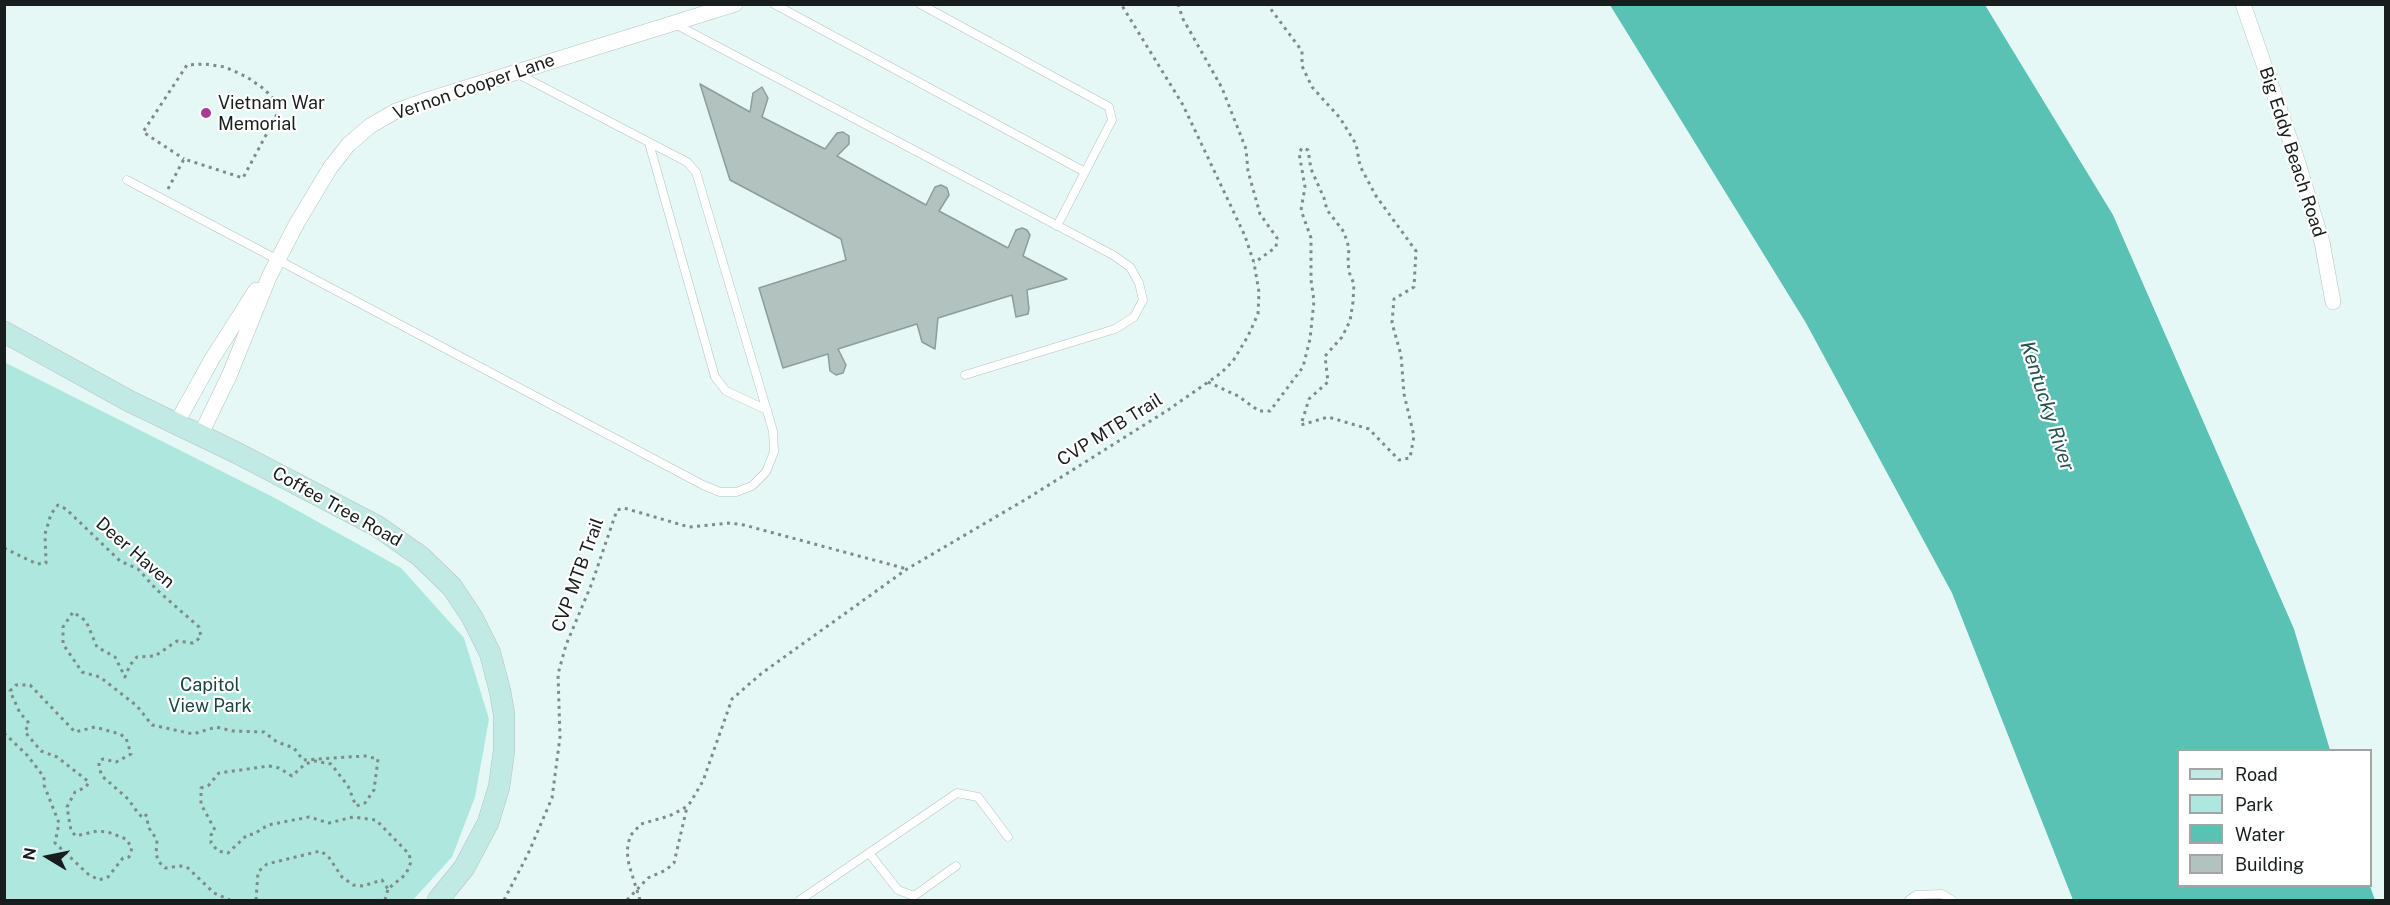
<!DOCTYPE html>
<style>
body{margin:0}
#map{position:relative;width:2390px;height:905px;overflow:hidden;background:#e6f8f5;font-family:"Public Sans",sans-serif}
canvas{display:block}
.frame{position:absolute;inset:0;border:6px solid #181e1d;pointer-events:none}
.legend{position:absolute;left:2177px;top:749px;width:195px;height:138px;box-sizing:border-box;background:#fff;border:2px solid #a3a5a5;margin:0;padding:8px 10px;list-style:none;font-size:18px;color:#181e1d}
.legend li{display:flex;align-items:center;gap:12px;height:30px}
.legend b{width:30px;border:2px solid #a3a5a5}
.north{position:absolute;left:18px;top:827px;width:60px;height:60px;-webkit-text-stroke:4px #fff;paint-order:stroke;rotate:280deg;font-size:16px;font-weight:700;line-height:24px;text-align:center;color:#181e1d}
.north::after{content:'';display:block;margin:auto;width:21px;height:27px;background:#181e1d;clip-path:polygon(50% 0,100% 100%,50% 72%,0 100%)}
</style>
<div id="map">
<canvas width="2390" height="905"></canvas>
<div class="frame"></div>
<ul class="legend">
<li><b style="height:8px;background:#c2eae5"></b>Road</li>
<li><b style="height:16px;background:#ade7dd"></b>Park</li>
<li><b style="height:16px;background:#59c2b4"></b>Water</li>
<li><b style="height:16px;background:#b1c2bf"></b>Building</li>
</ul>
<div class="north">N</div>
</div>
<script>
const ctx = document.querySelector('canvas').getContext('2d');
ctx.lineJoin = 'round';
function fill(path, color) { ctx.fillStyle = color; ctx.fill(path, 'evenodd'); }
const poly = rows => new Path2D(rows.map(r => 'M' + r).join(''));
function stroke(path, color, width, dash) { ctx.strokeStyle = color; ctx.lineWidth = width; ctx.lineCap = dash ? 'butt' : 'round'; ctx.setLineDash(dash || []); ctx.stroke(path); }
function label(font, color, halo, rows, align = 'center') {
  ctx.font = font + ' "Public Sans",sans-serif'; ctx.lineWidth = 4.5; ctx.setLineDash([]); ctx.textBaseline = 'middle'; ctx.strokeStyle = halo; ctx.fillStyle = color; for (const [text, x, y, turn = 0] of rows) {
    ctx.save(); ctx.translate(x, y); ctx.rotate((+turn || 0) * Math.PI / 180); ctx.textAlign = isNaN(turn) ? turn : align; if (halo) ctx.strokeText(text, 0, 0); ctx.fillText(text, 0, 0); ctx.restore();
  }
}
fill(poly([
 [4,362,273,497,401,568,464,638,489,719,475,797,452,857,413,900,5,900]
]), '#ade7dd');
fill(poly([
 [1610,5,1985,5,2113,215,2294,629,2330,750,2178,750,2178,886,2370,886,2375,900,2073,900,1952,593,1806,323]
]), '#59c2b4');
const building = poly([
 [700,84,750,112,753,93,762,87,768,98,762,117,825,149,837,133,843,132,849,136,849,144,837,156,926,205,935,187,941,185,947,188,949,195,939,211,1008,248,1016,230,1022,228,1027,230,1030,235,1023,256,1067,279,1027,290,1029,309,1028,314,1016,317,1012,295,938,318,935,349,922,342,917,324,838,349,846,365,843,373,836,375,830,371,828,354,783,368,759,288,846,260,841,239,730,180,700,84]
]);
fill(building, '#b1c2bf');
stroke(building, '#8d9d9a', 1.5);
const lane = poly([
 [774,4,1085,172],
 [920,4,1109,107,1112,120,1057,226],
 [675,24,1113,255,1130,267,1139,283,1143,300,1134,317,1115,329,965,375],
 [649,143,715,377,726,391,767,410],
 [127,180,703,485,720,492,736,492,752,486,766,472,774,452,773,431,696,172,687,162,516,73],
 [869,853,898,890,914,896,956,866],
 [800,900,957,793,978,797,1008,837],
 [1909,900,1916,895,1942,894,1952,900]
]);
const street = poly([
 [2243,4,2296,157,2322,242,2333,302],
 [176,424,212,359,256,290],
 [200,436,229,376,269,277,297,223,330,168,348,145,370,126,396,111,424,101,735,4]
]);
const secondary = poly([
 [4,332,129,401,237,453,377,526,420,556,452,587,472,617,490,653,500,691,504,714,504,751,499,787,488,823,464,868,438,900]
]);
stroke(lane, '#b2c2bf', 9);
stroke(street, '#b2c2bf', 16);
stroke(secondary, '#b2c2bf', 22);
stroke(poly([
 [1178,4,1183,19,1222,88,1246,149,1248,171,1260,214,1277,238,1276,247,1254,263],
 [168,189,184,159,243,178,281,107,264,89,247,77,225,67,205,64,187,65,143,132,184,159],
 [1208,382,1238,396,1259,411,1270,411,1303,367,1310,339,1314,301,1311,280,1311,238,1301,210,1305,187,1299,153,1302,148,1308,150,1311,169,1324,198,1327,210,1344,232,1349,248,1348,261,1349,272,1354,284,1353,302,1350,321,1342,337,1325,356,1328,382,1309,399,1301,425,1328,417,1369,429,1399,460,1410,458,1414,436,1404,394,1401,355,1392,323,1394,299,1414,287,1416,251,1376,196,1360,166,1356,144,1340,118,1312,87,1302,66,1302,51,1267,4],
 [4,548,37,564,46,563,45,534,51,514,58,505,66,509,120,561,138,569,157,590,199,627,201,637,193,643,177,641,155,656,137,657,130,665,125,677,115,657,97,647,86,621,73,612,63,627,63,644,82,672,100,677,137,706,152,725,193,734,216,727,233,731,264,732,277,742,294,748,303,760,365,756,378,759,374,790,365,803,356,806,348,786,331,764,315,761,305,764,292,776,279,768,269,766,219,773,209,785,201,788,201,804,215,830,211,835,211,843,218,851,228,853,247,835,254,834,268,825,309,817,329,823,353,817,376,820,409,854,411,862,406,874,388,889],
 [4,733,27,755,44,777,44,785,59,823,55,843,88,874,99,880,108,877,123,858,129,857,132,848,126,839,108,832,97,831,76,836,71,831,67,807,75,792,86,787,89,782,57,757,41,751,25,732,29,723,20,713,10,691,16,685,30,685,75,732,95,727,120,734,126,738,131,754,116,762,103,759,99,761,99,767,102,776,128,799,138,813,143,818,146,815,149,828,157,840,156,854,159,862,165,868,181,866,188,868,214,893,230,900],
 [256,900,258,872,267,864,320,851,328,856,342,877,353,885,363,886,382,880,388,889],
 [385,900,388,889],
 [504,900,528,854,552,798,560,737,558,674,566,645,592,583,617,510,624,508,689,527,730,523,744,525,907,569],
 [627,900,648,878,666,870,674,863,687,807],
 [640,900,629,865,627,851,630,836,641,824,669,816,683,809,690,803,703,781,732,699,762,673,907,569,1028,498,1168,410,1221,373,1233,361,1248,336,1258,314,1259,292,1254,263,1245,236,1183,105,1121,4]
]), '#7f8b89', 3, [3, 4.5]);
stroke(lane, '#fff', 8);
stroke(street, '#fff', 15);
stroke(secondary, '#c2eae5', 21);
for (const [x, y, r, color] of [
 [206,113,6,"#a83a99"]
]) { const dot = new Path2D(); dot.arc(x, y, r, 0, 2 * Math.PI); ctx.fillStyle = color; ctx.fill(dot); stroke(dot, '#fff', 2); }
label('18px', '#181e1d', '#fff', [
 ["Vernon Cooper Lane",474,87,-19],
 ["Big Eddy Beach Road",2292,152,72],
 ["CVP MTB Trail",1110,430,-32],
 ["Coffee Tree Road",337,507,29],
 ["Deer Haven",135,553,41],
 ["CVP MTB Trail",578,575,-70]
]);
label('18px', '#181e1d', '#fff', [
 ["Vietnam War",218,103],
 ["Memorial",218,124]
], 'left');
label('18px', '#184741', '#fff', [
 ["Capitol",210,685],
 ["View Park",210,706]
]);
label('italic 20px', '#25534d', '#fff', [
 ["Kentucky River",2047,406,72]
]);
</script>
